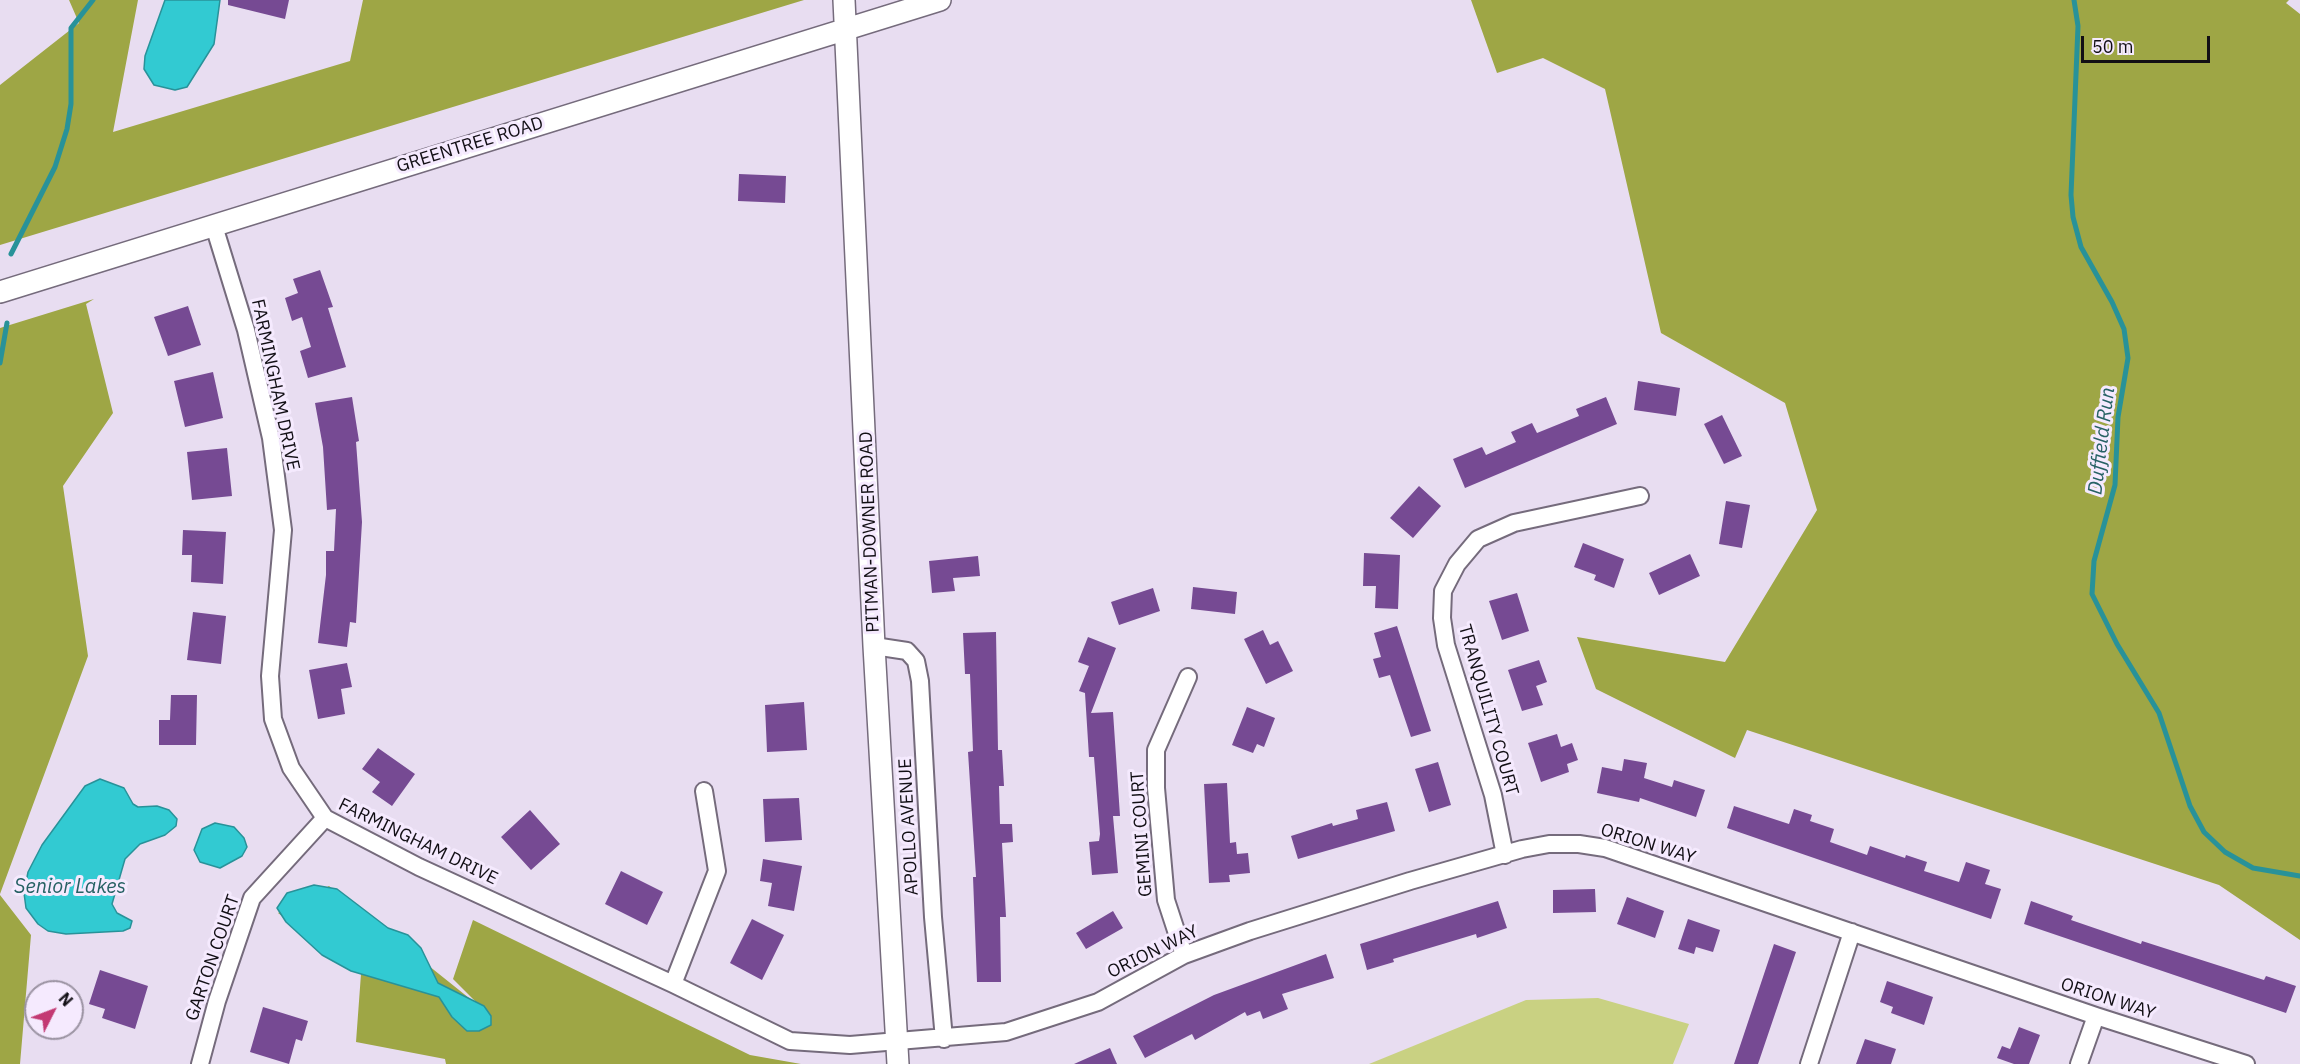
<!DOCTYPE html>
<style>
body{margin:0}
#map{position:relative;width:2300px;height:1064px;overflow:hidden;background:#e8ddf1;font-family:"IBM Plex Sans",sans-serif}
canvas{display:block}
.north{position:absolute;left:24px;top:980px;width:60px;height:60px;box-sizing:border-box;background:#f5eafe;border:2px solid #9a92a1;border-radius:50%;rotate:48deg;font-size:16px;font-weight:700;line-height:24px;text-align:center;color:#120f15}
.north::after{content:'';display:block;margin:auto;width:21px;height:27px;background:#c33973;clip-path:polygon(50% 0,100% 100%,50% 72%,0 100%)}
.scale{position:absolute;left:2081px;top:36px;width:129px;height:27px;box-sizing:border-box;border:3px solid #120f15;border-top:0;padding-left:8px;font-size:18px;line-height:21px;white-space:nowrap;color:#120f15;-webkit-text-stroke:4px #f5eafe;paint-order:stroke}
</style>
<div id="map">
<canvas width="2300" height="1064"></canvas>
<div class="north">N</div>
<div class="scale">50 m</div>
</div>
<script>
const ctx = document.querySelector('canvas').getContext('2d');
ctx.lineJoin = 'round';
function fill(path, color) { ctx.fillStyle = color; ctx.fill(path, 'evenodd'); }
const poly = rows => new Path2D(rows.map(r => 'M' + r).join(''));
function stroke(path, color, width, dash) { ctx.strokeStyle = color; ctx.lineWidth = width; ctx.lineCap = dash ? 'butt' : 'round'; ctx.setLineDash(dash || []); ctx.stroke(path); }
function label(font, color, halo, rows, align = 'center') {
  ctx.font = font + ' "IBM Plex Sans",sans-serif'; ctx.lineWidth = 6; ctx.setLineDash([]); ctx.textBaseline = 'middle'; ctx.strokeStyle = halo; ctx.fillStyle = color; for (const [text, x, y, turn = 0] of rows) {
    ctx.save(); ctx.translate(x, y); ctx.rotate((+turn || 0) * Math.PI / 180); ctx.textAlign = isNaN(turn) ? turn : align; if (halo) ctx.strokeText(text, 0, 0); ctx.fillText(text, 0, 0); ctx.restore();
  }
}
fill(poly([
 [1598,998,1689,1024,1673,1064,1369,1064,1526,1000]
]), '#c9d182');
fill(poly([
 [69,0,138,0,113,132,350,61,363,0,804,0,0,245,0,85,79,23],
 [1471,0,2289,0,2286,3,2300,14,2300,940,2219,885,1747,730,1735,758,1596,689,1577,637,1725,662,1817,510,1785,403,1661,333,1605,89,1543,58,1497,73],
 [94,299,86,304,113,413,63,486,88,656,0,894,0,328],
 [329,886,484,1010,453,979,473,920,750,1055,801,1064,446,1064,445,1059,356,1042,361,974,278,913],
 [0,895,31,935,20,1064,0,1064]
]), '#9ea645');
const water = poly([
 [165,0,220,0,214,44,187,87,175,90,154,85,144,69,145,56,165,0],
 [100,779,124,788,133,804,138,807,157,806,169,810,177,819,176,826,165,835,140,844,125,859,112,904,117,913,132,921,130,928,123,931,66,934,48,931,38,924,26,908,24,893,28,872,42,845,85,786,100,779],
 [215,823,234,827,244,838,247,847,242,856,220,868,200,862,194,850,202,829,215,823],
 [314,885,337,889,388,928,408,935,421,948,438,983,484,1006,491,1016,491,1025,479,1031,467,1031,452,1017,439,997,351,971,322,955,286,922,277,908,287,893,314,885]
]);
fill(water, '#32cad2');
stroke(water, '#289299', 1.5);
stroke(poly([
 [2074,0,2078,26,2071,195,2073,217,2081,247,2112,302,2124,329,2128,358,2118,417,2115,485,2094,561,2092,594,2117,644,2159,713,2190,806,2204,832,2225,852,2253,868,2300,876],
 [11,254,55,167,67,129,71,104,71,28,93,0],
 [0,363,7,323]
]), '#289299', 5);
fill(poly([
 [228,0,289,0,285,19,228,5],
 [739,174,786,176,785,203,738,201],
 [320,270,333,307,328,308,346,367,308,378,300,351,311,347,302,317,292,321,285,298,298,293,293,279],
 [188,306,201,345,168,356,154,317],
 [213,372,223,418,185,427,174,381],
 [1638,381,1680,388,1676,416,1634,410],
 [352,397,359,441,356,442,362,522,356,623,350,622,347,647,318,643,326,575,326,551,334,551,336,509,327,510,323,447,315,403],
 [1606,397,1617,424,1465,488,1453,459,1482,447,1486,455,1516,442,1511,432,1532,423,1537,433,1579,416,1576,409],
 [1722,415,1742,456,1724,464,1704,424],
 [227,448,232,496,192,500,187,452],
 [1419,486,1441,506,1413,538,1390,518],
 [1726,501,1750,505,1742,548,1719,544],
 [183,530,226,532,223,584,191,582,192,555,182,555],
 [1583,543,1624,559,1614,588,1594,580,1596,575,1574,567],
 [1364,553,1400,555,1398,609,1375,608,1376,586,1363,586],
 [1690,554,1700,576,1659,595,1649,573],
 [978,556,980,576,953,578,955,591,932,593,929,561],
 [1193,587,1237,592,1235,614,1191,609],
 [1153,588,1160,611,1119,625,1111,602],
 [1517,593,1529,631,1502,640,1489,601],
 [193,612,226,616,221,664,187,660],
 [1397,626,1431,731,1411,737,1390,675,1379,678,1373,659,1381,657,1374,633],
 [1263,630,1270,645,1278,641,1293,671,1266,684,1244,639],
 [996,632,998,750,1002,750,1004,786,999,786,1000,824,1012,824,1013,842,1002,843,1006,917,1000,917,1001,982,977,982,973,877,976,877,968,752,973,751,970,674,965,674,963,633],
 [1088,637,1116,648,1091,713,1113,712,1120,816,1113,816,1118,873,1092,875,1089,842,1099,841,1100,834,1094,757,1089,757,1085,693,1079,691,1089,666,1078,662],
 [1539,660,1547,682,1536,686,1543,705,1522,711,1508,670],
 [347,663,352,687,341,689,345,714,318,719,309,670],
 [171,695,197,695,196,745,159,745,159,720,170,720],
 [804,702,807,750,767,752,765,705],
 [1247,707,1275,718,1264,747,1257,744,1253,753,1232,745],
 [1557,734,1561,747,1572,743,1578,760,1567,764,1569,772,1541,782,1528,743],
 [378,748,415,774,392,806,372,792,380,782,362,769],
 [1624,759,1647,763,1644,778,1672,787,1674,780,1705,790,1696,817,1640,798,1639,802,1597,793,1602,767,1622,771],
 [1438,762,1451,805,1429,812,1415,769],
 [1227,783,1230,843,1236,842,1237,854,1248,853,1250,873,1229,875,1230,882,1209,883,1204,784],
 [799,798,802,840,765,842,763,799],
 [1387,802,1395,831,1298,859,1291,836,1332,823,1333,826,1358,819,1356,810],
 [1734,806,1789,824,1794,809,1812,815,1810,821,1834,829,1830,842,1867,855,1870,846,1905,858,1906,855,1927,862,1924,871,1959,882,1966,862,1990,870,1985,884,2001,889,1991,919,1727,828],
 [530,810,560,844,531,870,501,837],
 [763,859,802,866,794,911,768,906,772,883,760,881],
 [621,871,663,892,647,925,605,904],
 [1595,889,1596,912,1553,913,1553,890],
 [1627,897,1664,911,1655,938,1617,924],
 [1498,901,1507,928,1477,938,1476,934,1393,959,1394,962,1367,970,1360,944],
 [2031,901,2073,916,2071,920,2141,944,2142,941,2264,980,2266,976,2296,986,2286,1013,2024,924],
 [1113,911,1123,928,1086,949,1076,933],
 [752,919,784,935,762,980,730,963],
 [1688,919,1720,930,1713,952,1696,947,1694,954,1678,949],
 [1774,944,1796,952,1758,1064,1734,1064],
 [1326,954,1334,978,1282,994,1288,1009,1263,1019,1260,1011,1247,1016,1245,1012,1195,1040,1192,1034,1145,1058,1133,1036,1214,995],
 [100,970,148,986,135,1029,102,1018,105,1009,89,1004],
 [1887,981,1933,997,1924,1025,1891,1013,1893,1007,1880,1002],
 [263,1007,308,1021,302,1041,296,1039,289,1064,250,1052],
 [2019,1027,2040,1035,2029,1064,2014,1064,1997,1058,2002,1046,2010,1049],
 [1865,1039,1896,1049,1891,1064,1856,1064],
 [1110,1048,1117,1064,1074,1064]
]), '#764a93');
const minor = poly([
 [214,226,246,330,271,438,283,530,270,676,273,719,291,768,325,818,419,867,673,984,790,1041,850,1045,1006,1032,1098,1002,1184,955,1250,931,1410,881,1522,849,1549,844,1579,844,1605,848,2096,1016,2246,1064],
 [874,646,907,651,916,661,920,681,933,917,944,1039],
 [1505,855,1493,795,1446,645,1442,618,1443,591,1457,564,1478,539,1514,523,1640,496],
 [1184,955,1166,900,1156,788,1156,750,1188,677],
 [673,984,717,871,704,791],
 [200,1064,217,1001,252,898,325,818],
 [1809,1064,1852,932],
 [2079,1064,2096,1016]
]);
const tertiary = poly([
 [844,0,874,646,898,1064],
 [0,292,940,0]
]);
stroke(minor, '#756b7c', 20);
stroke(tertiary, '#756b7c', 24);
stroke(minor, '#fff', 16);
stroke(tertiary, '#fff', 21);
label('18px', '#120f15', '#f5eafe', [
 ["GREENTREE ROAD",470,145,-17],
 ["FARMINGHAM DRIVE",275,385,78],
 ["PITMAN-DOWNER ROAD",870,532,-92],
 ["TRANQUILITY COURT",1488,710,74],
 ["APOLLO AVENUE",909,827,-93],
 ["GEMINI COURT",1142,834,-94],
 ["FARMINGHAM DRIVE",418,842,26],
 ["ORION WAY",1648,844,17],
 ["ORION WAY",1153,952,-26],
 ["GARTON COURT",213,958,-71],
 ["ORION WAY",2108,999,18]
]);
label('italic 20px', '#266164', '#f5eafe', [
 ["Duffield Run",2102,441,-83],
 ["Senior Lakes",70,887]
]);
</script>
